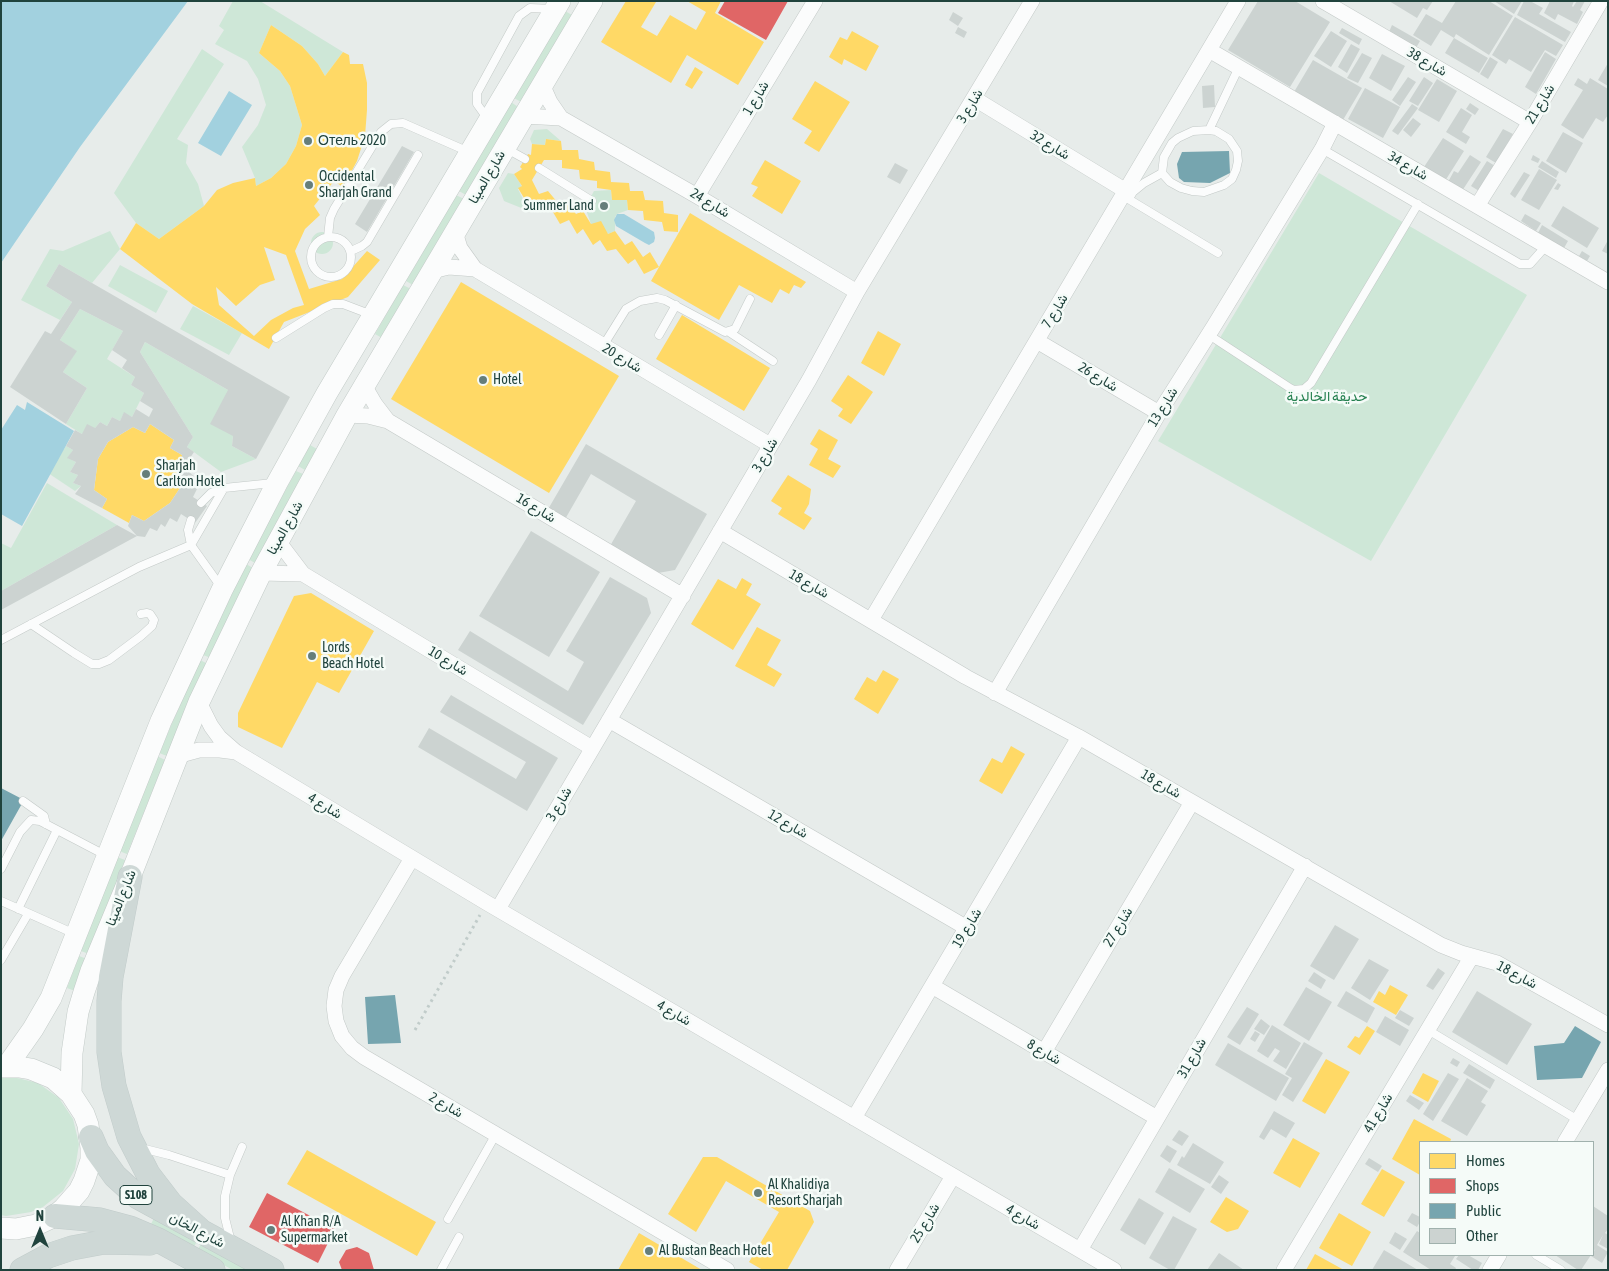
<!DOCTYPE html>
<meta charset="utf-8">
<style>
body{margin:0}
#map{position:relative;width:1609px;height:1271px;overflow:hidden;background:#e7ecea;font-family:"Asap Condensed",sans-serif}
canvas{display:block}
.frame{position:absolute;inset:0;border:2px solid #20433d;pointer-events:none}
.legend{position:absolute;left:1419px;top:1141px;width:175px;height:115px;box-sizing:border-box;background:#f5fbf8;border:1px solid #a0b1ad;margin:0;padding:6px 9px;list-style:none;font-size:15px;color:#20433d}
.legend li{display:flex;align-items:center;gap:10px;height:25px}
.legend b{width:25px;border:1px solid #a0b1ad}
.north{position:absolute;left:15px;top:1206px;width:50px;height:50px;-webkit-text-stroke:4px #f5fbf8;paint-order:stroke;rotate:0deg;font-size:14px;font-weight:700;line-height:20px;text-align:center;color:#20433d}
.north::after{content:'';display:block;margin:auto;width:18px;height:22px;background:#20433d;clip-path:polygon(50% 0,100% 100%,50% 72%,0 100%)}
</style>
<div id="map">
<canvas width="1609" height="1271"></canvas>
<div class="frame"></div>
<ul class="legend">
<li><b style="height:14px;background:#ffd966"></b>Homes</li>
<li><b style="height:14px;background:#e06666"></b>Shops</li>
<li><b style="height:14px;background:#76a5af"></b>Public</li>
<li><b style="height:14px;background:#ccd3d1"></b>Other</li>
</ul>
<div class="north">N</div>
</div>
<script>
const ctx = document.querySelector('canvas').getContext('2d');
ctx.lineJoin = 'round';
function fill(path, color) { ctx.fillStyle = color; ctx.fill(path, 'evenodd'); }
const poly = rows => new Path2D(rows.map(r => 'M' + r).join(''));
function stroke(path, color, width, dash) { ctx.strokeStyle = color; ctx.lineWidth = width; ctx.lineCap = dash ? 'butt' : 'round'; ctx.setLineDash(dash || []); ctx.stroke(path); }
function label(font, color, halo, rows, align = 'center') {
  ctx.font = font + ' "Asap Condensed",Vazirmatn,sans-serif'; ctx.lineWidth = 5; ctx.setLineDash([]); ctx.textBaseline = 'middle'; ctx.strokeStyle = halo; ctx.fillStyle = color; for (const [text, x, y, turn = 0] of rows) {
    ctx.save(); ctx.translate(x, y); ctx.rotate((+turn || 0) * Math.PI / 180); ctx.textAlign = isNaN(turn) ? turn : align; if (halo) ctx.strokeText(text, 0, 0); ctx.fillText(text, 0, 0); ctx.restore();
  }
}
fill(poly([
 [233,1,260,1,343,52,325,76,318,64,302,46,271,25,259,53,280,71,290,86,302,125,296,146,286,164,271,178,256,186,255,178,242,147,258,125,266,105,258,79,247,61,215,44,224,30,219,26],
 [565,11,572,15,521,102,514,98],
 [202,49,224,64,177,139,188,145,186,163,198,184,204,206,159,239,136,223,114,193],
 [511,102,518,107,466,195,459,191],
 [547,129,561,141,546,139,545,145,532,144,530,139,534,130],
 [508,173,514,174,522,186,518,189,529,211,504,201,499,188],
 [1319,173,1527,295,1371,561,1158,441],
 [611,190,612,200,627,200,628,210,617,214,615,217,615,231,608,234,591,224,585,207,594,191],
 [456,195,464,199,413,285,406,281],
 [110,231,120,249,92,283,59,264,46,286,72,302,60,320,21,300,50,249,63,251],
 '311 243a11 11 0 1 1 22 0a11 11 0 1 1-22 0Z',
 [120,265,168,291,156,313,108,286],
 [403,285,411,289,382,338,375,334],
 [193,306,242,333,229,355,180,329],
 [80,309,123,331,107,359,135,377,131,385,144,393,132,417,124,413,120,421,112,417,107,426,100,422,95,428,82,434,66,424,87,388,63,372,76,351,60,340],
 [145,342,228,390,233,436,232,446,256,459,221,472,187,447,193,437,140,352],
 [310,445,317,449,305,470,298,466],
 [66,446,73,450,68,458,76,462,70,472,78,475,73,483,81,486,75,491,48,473],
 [296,471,303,474,255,563,248,559],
 [47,483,117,525,1,591,1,543,11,548],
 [246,564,253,568,211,658,203,655],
 [200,660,208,664,167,756,159,753],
 [157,756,165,760,127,854,119,851],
 [117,857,125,860,89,954,81,951],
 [79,956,87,959,75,991,67,988],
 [13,1077,38,1083,59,1098,73,1119,79,1144,75,1169,63,1191,43,1207,31,1212,6,1216,1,1215,1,1078],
 [154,1218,197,1241,193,1249,150,1226],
 [201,1244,250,1270,233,1270,197,1251]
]), '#cee7d7');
fill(poly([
 [1,1,188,1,80,147,1,263],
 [229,91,252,105,221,156,198,143],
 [617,214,624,214,654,232,655,238,654,242,649,245,645,243,616,226,614,220],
 [27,402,74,431,22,526,1,514,1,430,17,405,25,410]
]), '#a2d1df');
fill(poly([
 [626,1,656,2,641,27,657,36,670,15,696,30,706,12,687,1,721,1,715,13,764,42,738,85,687,55,671,83,601,42],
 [271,25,302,46,318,64,325,76,343,52,349,55,350,64,363,64,367,83,367,110,365,136,357,161,343,187,334,181,314,206,320,215,305,229,295,251,309,289,342,279,367,251,380,260,348,297,284,322,269,349,192,304,120,249,136,223,159,239,204,206,217,190,233,183,255,178,256,186,271,178,286,164,296,146,302,125,290,86,280,71,259,53],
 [264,247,286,255,304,305,293,308,271,320,254,336,219,305,216,287,236,306,260,285,275,280],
 [852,31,879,46,866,71,844,59,842,65,829,57,840,37,847,40],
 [695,67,703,72,692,89,685,85],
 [815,81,850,102,819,152,804,143,812,131,792,119],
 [546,139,561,141,562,150,578,150,579,159,594,162,595,170,610,172,611,182,629,183,630,191,643,191,645,200,663,201,664,213,678,215,678,232,664,231,662,222,644,220,643,211,628,210,627,200,612,200,611,190,597,188,597,181,580,179,579,170,562,168,562,160,544,160,532,180,539,194,548,191,558,203,566,201,576,214,583,211,591,224,601,221,608,234,615,231,625,245,632,241,643,257,650,252,659,267,644,274,635,259,628,264,616,249,607,251,600,240,593,245,583,229,577,234,569,220,560,224,550,207,542,212,534,199,527,203,518,188,522,186,514,174,522,169,520,167,528,154,531,155,532,144,545,145],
 [765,160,801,181,782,214,752,196,758,187,751,184],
 [690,213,718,230,806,282,801,288,794,285,789,294,780,289,772,303,739,285,719,320,651,281],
 [461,282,619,376,549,493,391,399],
 [682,315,770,368,744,411,656,359],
 [878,331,901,344,884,376,861,363],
 [848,375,873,392,851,424,838,416,843,409,831,401],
 [150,424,174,440,170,448,182,455,180,488,170,503,144,521,132,515,129,523,102,508,107,499,94,490,98,459,108,442,133,427,145,433],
 [819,429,838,440,828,459,841,466,833,478,809,465,818,449,810,444],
 [788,475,811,489,809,504,804,513,812,518,804,530,778,514,782,508,771,501],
 [742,578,752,584,746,595,761,604,733,650,691,624,718,579,736,589],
 [311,593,374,631,339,693,317,682,282,748,238,727,238,713,294,596],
 [757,627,781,640,767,665,782,674,774,687,735,666],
 [883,670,899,679,878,714,854,699,867,677,876,682],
 [1011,746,1025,754,1002,794,979,781,992,758,1002,763],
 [1390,985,1408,995,1396,1015,1373,1002,1379,991,1385,995],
 [1367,1026,1375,1031,1360,1055,1347,1047,1355,1036,1359,1038],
 [1326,1059,1350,1072,1325,1114,1302,1101],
 [1423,1073,1439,1081,1428,1102,1412,1093],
 [1414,1119,1451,1139,1450,1142,1420,1142,1420,1175,1392,1159],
 [1293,1138,1320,1153,1300,1188,1273,1173],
 [307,1150,436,1222,417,1256,287,1184],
 [703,1157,717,1157,810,1211,814,1222,787,1270,763,1270,749,1262,779,1212,726,1181,696,1232,668,1214],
 [1382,1169,1405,1182,1384,1217,1361,1204],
 [1226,1197,1249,1211,1238,1229,1227,1232,1210,1222],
 [1339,1213,1371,1232,1352,1266,1319,1248],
 [639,1233,702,1270,618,1270],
 [1315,1254,1344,1270,1306,1270]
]), '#ffd966');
fill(poly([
 [725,1,788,1,766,40,718,13],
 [267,1193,335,1229,318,1263,249,1227],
 [357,1247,369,1253,374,1270,342,1270,339,1262,346,1250]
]), '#e06666');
fill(poly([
 [1229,151,1230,173,1210,183,1184,182,1179,178,1177,164,1182,152],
 [1,788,24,800,1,841],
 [395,995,401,1043,368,1044,365,997],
 [1575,1026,1601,1042,1582,1078,1537,1080,1534,1046,1564,1043]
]), '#76a5af');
fill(poly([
 [1258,1,1295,1,1330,22,1290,87,1228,50],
 [1389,1,1433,1,1427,10,1423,8,1417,18],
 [1456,1,1489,1,1513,16,1489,55,1456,34,1454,38,1441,30,1431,46,1413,35,1426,14,1442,23],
 [1494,1,1522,1,1514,14],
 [1524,1,1530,1,1543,8,1539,14,1571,32,1565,42,1517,15],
 [1550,1,1574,1,1572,6,1573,7,1577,1,1585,1,1580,10,1583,12,1577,24,1558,14,1555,20,1544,13],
 [953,12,963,18,958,26,949,20],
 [1515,17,1563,45,1556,56,1545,50,1531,72,1509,59,1506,64,1492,55],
 [1392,25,1420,41,1416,48,1389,32],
 [958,27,967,32,964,38,955,33],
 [1342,28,1362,39,1359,45,1339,33],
 [1331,31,1347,41,1331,67,1314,56],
 [1454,38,1488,58,1479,73,1445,53],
 [1351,44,1360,49,1347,73,1338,67],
 [1545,52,1556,59,1536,94,1525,87],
 [1362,53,1372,58,1358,83,1347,78],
 [1382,54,1405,66,1391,91,1369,78],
 [1490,57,1498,62,1488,79,1480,74],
 [1313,60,1362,88,1343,120,1294,92],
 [1608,63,1608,86,1598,80],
 [1408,77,1416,82,1400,106,1392,100],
 [1424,77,1433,83,1418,106,1409,101],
 [1578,78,1587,84,1590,78,1608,89,1608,115,1603,122,1596,118,1583,139,1561,125,1583,90,1574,85],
 [1437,79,1457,91,1439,122,1418,110],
 [1214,85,1215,107,1203,108,1202,86],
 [1365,88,1400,107,1383,138,1348,119],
 [1470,103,1479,109,1475,115,1466,109],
 [1412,104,1418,108,1398,135,1392,131],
 [1461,108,1472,115,1462,132,1470,137,1466,144,1446,132],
 [1413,118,1421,124,1411,137,1403,130],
 [1503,129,1513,134,1496,163,1486,157],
 [1563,132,1583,143,1566,173,1546,161],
 [1443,138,1464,151,1445,181,1424,167],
 [402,146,414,152,367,232,355,224],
 [1470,155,1481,162,1462,191,1448,182,1454,171,1458,173],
 [1533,155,1540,159,1538,163,1531,160],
 [1487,161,1495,166,1479,191,1471,186],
 [1542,161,1559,172,1556,178,1538,167],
 [895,163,908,170,900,184,887,177],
 [1539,169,1557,180,1539,210,1521,200],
 [1524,172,1530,175,1515,198,1510,194],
 [1558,183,1561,185,1558,190,1554,189],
 [1563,206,1599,228,1587,248,1551,226],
 [1525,214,1541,223,1536,231,1521,221],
 [1542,225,1568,241,1564,248,1538,233],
 [1608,240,1608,254,1602,251],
 [1582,251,1590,256,1587,261,1579,256],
 [59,264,290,397,256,459,232,446,233,436,210,424,228,390,145,342,140,352,193,437,187,447,194,452,188,461,193,465,189,472,195,477,191,485,197,489,193,497,207,506,195,523,181,514,177,522,170,518,165,527,161,524,157,531,150,528,145,537,137,536,1,610,1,591,117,525,137,536,128,526,132,515,144,521,170,503,180,488,182,455,170,448,174,440,150,424,145,433,133,427,108,442,98,459,94,490,107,499,102,508,75,494,81,486,73,483,78,475,70,472,76,462,67,458,73,450,66,446,75,430,82,434,87,424,95,428,100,422,107,426,112,417,120,421,124,412,132,417,136,409,149,417,153,409,140,401,144,393,131,385,135,377,122,368,127,360,112,350,123,331,80,309,60,340,77,351,63,372,87,388,66,424,10,387,45,331,51,334,72,302,46,286],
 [586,444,707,514,675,570,658,573,610,546,636,501,591,474,564,521,547,511],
 [531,531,600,572,549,657,479,616],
 [610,577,647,598,651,613,583,725,458,650,470,631,568,691,584,662,566,651],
 [451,695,558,758,527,811,418,747,429,728,516,779,526,762,440,712],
 [1335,925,1359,939,1334,980,1310,966],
 [1369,959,1389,970,1370,1000,1351,988],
 [1438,968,1445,973,1433,990,1426,986],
 [1314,972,1326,980,1321,989,1308,981],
 [1306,987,1332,1002,1309,1041,1283,1025],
 [1346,991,1375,1008,1367,1023,1337,1006],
 [1477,991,1532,1024,1507,1065,1452,1032],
 [1247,1007,1259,1014,1240,1045,1227,1037],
 [1400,1010,1414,1018,1409,1026,1395,1018],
 [1385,1016,1409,1030,1400,1046,1376,1032],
 [1261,1019,1270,1026,1264,1035,1254,1029],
 [1272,1025,1301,1043,1286,1069,1273,1061,1280,1051,1275,1048,1268,1058,1257,1051],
 [1255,1031,1260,1034,1255,1042,1250,1039],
 [1304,1042,1323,1053,1293,1102,1282,1095,1292,1078,1285,1074],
 [1228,1043,1289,1078,1276,1101,1215,1065],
 [1453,1058,1460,1062,1457,1067,1450,1063],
 [1469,1064,1495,1080,1490,1089,1463,1073],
 [1448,1073,1459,1079,1433,1121,1423,1114],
 [1467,1078,1488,1091,1481,1102,1486,1105,1467,1136,1441,1121],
 [1410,1095,1424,1103,1419,1110,1406,1101],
 [1274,1111,1295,1123,1286,1138,1271,1129,1264,1140,1259,1137],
 [1179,1130,1189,1136,1182,1146,1172,1140],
 [1193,1143,1224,1162,1210,1184,1177,1165,1182,1156,1184,1158],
 [1167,1145,1177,1151,1170,1163,1160,1156],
 [1369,1158,1382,1166,1378,1172,1365,1164],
 [1169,1168,1205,1189,1190,1213,1155,1192],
 [1219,1175,1229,1182,1221,1194,1211,1187],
 [1139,1198,1164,1213,1145,1245,1120,1230],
 [1593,1206,1608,1216,1608,1229,1605,1233,1608,1235,1608,1249,1599,1244,1603,1235,1597,1245,1608,1252,1602,1263,1591,1256,1596,1248,1593,1252],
 [1412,1213,1420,1217,1420,1222,1417,1227,1407,1221],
 [1173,1216,1197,1229,1174,1270,1170,1270,1149,1258],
 [1417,1231,1420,1233,1420,1255,1454,1255,1455,1256,1450,1264,1456,1268,1455,1270,1431,1270,1403,1252],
 [1395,1232,1407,1239,1400,1250,1389,1243],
 [1384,1250,1418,1270,1372,1270],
 [1219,1253,1244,1270,1207,1270],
 [1459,1255,1468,1255,1482,1263,1478,1270,1473,1270,1456,1259],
 [1555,1255,1591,1255,1581,1270,1578,1270]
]), '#ccd3d1');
const service = poly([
 [487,118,477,104,477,93,519,16,530,8,553,9],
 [507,149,525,159],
 [1322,149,1520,264,1530,264,1546,246],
 [539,168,592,201],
 [1162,173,1164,157,1172,143,1178,138,1193,131,1209,130,1239,67],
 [1125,197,1218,253],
 [1130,197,1133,192,1144,183,1162,173,1170,182,1181,188,1192,191,1204,192,1224,185,1232,179,1236,170,1238,161,1237,151,1229,139,1216,131,1209,130],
 '311 257a20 20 0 1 1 40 0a20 20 0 1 1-40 0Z',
 [328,237,330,218,334,209,381,132,391,124,403,123,469,152],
 [351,251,362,246,367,242,418,155],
 [729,332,773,361],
 [659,335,676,305],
 [1209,335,1290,388,1294,390,1304,389,1311,383,1418,204],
 [276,338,324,308,333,304,343,304,372,315],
 [603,346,626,309,640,301,657,298,665,300,725,332,735,329,750,299],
 [201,503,211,493,224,488,273,483],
 [191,520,188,530,191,545,221,587],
 [31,624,74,653,92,664,99,664,109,660,141,636,152,626,154,620,150,614,147,613,141,614],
 [1,640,139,567,191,545,224,488],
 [23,801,44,816,46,824],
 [1,869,20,832,31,820,40,821,105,855],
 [1,901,75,934],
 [18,909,57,830],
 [1,960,28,914],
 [1428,1030,1578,1120],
 [141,1148,169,1155,230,1175],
 [448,1219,496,1134],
 [231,1242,225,1218,225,1196,230,1175,242,1147],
 [1536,1255,1561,1270],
 [441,1270,459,1237]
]);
const minor = poly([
 [1323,1,1530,122],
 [1209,50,1608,282],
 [542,84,550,102,561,118,697,196,857,292],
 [975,99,1126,191],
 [523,116,561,118],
 [697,196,815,1],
 [1477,206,1530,122,1601,1],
 [455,232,460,248,475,269],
 [432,271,449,267,475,269,770,445],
 [1037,341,1159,413],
 [365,387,375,404,388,421],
 [347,415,368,416,388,421,683,596],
 [720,531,966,677,1079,737,1441,945,1461,953,1497,963,1608,1025],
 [278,541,303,574,592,748],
 [261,573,303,574],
 [871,620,1238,1],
 [995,693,1159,413,1214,326,1322,149,1335,123],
 [199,702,211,726,219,737,236,752,487,903,1114,1270],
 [609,720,967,928],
 [177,756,199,750,220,750,236,752],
 [412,858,342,976,336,990,334,1006,336,1021,342,1036,352,1048,364,1057,727,1270],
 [498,909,809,380,857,292,1032,1],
 [932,986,1157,1118],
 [1044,1052,1192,802],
 [854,1118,1079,737],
 [1565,1142,1608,1070],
 [1080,1250,1305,866],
 [897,1270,953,1176],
 [1284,1270,1472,956],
 [1490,1270,1499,1255]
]);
const secondary = poly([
 [7,1066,33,1029,51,998,161,721,222,590,277,483,327,393,560,1],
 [1,1067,19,1067,31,1069,53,1078,71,1094,84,1114,88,1125,91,1148,91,1160,84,1181,79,1191,64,1208,55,1216,36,1225,16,1229,1,1228],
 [71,1094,72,1053,78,1012,84,992,91,971,130,877,199,702,261,573,347,415,592,1]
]);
const primary = poly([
 [130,877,111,977,109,1001,109,1052,114,1086,129,1137,148,1174,171,1204,202,1232],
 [91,1137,97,1151,115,1176,138,1197,272,1270],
 [55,1216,100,1220,130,1228,158,1240,213,1270],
 [22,1270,48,1256,72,1248,104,1242,150,1243]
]);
stroke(service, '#c3c9c7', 9);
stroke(minor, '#c3c9c7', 16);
stroke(secondary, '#c2cac7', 22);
stroke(primary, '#c1cbca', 25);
stroke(poly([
 [415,1030,480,915]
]), '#c1ccca', 3, [2.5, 4]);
stroke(service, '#fbfcfc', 8);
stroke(minor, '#fbfcfc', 15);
stroke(secondary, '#fbfcfc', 21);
stroke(primary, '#ced8d6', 24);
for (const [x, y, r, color] of [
 [308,141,5,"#667e7a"],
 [309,185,5,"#667e7a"],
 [604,206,5,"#667e7a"],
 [483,380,5,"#667e7a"],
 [146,474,5,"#667e7a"],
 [312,656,5,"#667e7a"],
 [758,1193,5,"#667e7a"],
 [271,1230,5,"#667e7a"],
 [649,1251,5,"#667e7a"]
]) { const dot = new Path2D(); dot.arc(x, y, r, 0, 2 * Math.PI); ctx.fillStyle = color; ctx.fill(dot); stroke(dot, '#f5fbf8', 2); }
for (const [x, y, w] of [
 [136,1195,32]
]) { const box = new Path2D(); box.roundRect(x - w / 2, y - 9.5, w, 19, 4); ctx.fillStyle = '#f5fbf8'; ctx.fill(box); stroke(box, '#20433d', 1); }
label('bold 12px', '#20433d', null, [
 ["S108",136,1195]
]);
label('14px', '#20433d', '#f5fbf8', [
 ["شارع 38",1427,62,30],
 ["شارع 1",756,98,-59],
 ["شارع 21",1540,104,-59],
 ["شارع 3",970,106,-59],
 ["شارع 32",1050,145,31],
 ["شارع 34",1408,166,30],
 ["شارع المينا",487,177,-60],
 ["شارع 24",710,203,31],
 ["شارع 7",1055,311,-59],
 ["شارع 20",622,358,31],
 ["شارع 26",1098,377,31],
 ["شارع 13",1163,407,-58],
 ["شارع 3",765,455,-60],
 ["شارع 16",536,508,31],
 ["شارع المينا",285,528,-61],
 ["شارع 18",809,584,30],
 ["شارع 10",448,661,31],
 ["شارع 18",1161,784,30],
 ["شارع 3",559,804,-60],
 ["شارع 4",325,806,31],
 ["شارع 12",788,824,30],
 ["شارع المينا",121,898,-68],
 ["شارع 27",1118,927,-59],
 ["شارع 19",967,928,-59],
 ["شارع 18",1517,975,28],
 ["شارع 4",674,1013,30],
 ["شارع 8",1044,1052,30],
 ["شارع 31",1192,1058,-60],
 ["شارع 2",446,1105,30],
 ["شارع 41",1378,1113,-59],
 ["شارع 4",1023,1217,30],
 ["شارع 25",925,1223,-59],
 ["شارع الخان",197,1230,28]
]);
label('14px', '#20433d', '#f5fbf8', [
 ["Отель 2020",318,141],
 ["Occidental",319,177],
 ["Sharjah Grand",319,193],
 ["Summer Land",594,206,"right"],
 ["Hotel",493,380],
 ["Sharjah",156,466],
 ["Carlton Hotel",156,482],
 ["Lords",322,648],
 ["Beach Hotel",322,664],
 ["Al Khalidiya",768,1185],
 ["Resort Sharjah",768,1201],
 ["Al Khan R/A",281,1222],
 ["Supermarket",281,1238],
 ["Al Bustan Beach Hotel",659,1251]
], 'left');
label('14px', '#258050', '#f5fbf8', [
 ["حديقة الخالدية",1327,397]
]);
</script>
